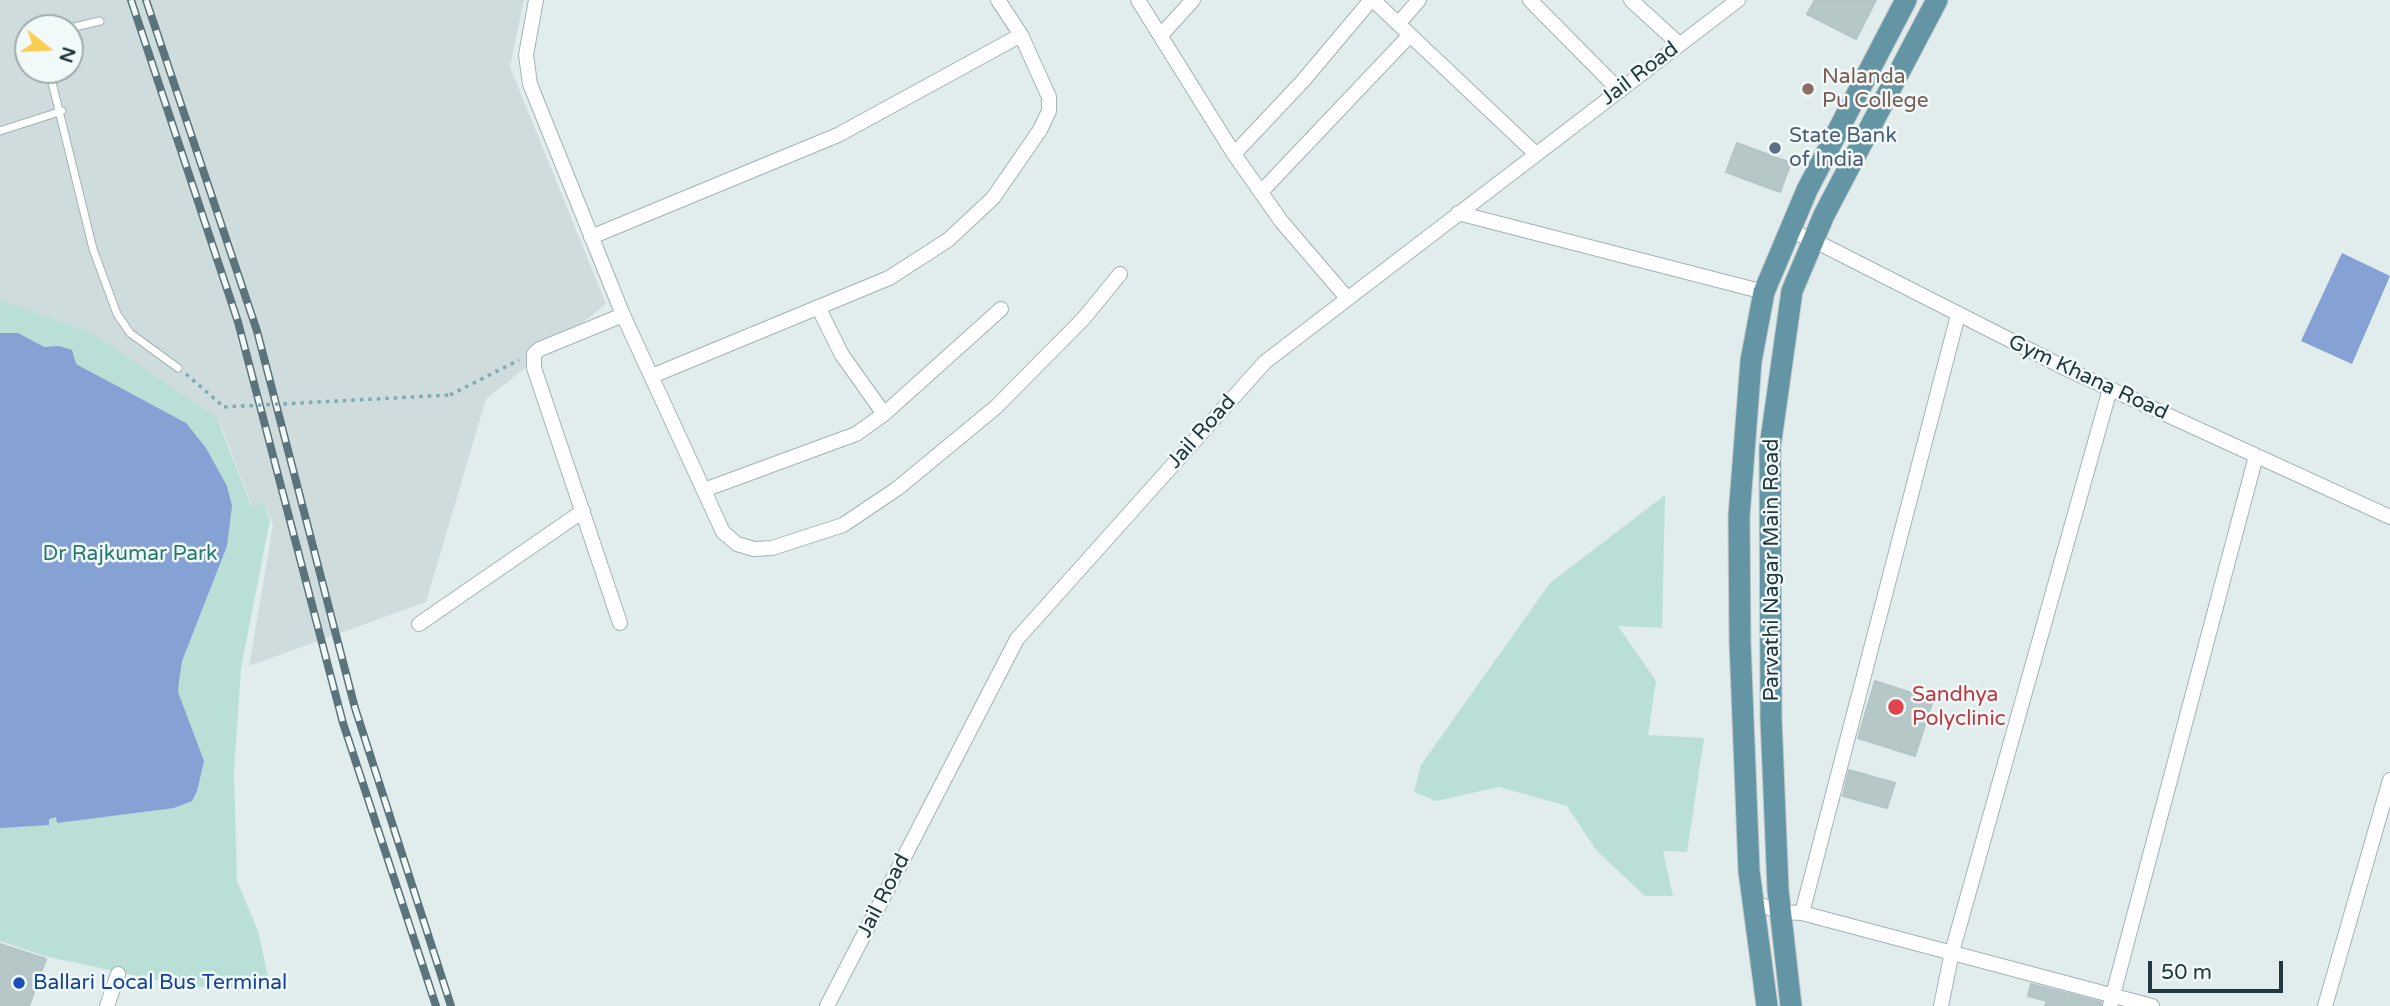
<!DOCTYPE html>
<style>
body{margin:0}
#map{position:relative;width:2390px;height:1006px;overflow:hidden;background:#e1eced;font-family:"Varela Round",sans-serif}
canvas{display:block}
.north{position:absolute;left:14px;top:14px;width:70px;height:70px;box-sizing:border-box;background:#f2f9f9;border:2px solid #9eacae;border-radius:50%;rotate:108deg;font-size:19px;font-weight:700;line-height:28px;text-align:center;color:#20383e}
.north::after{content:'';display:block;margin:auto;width:24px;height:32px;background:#face52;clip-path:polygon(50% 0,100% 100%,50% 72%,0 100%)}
.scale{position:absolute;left:2148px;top:961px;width:135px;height:32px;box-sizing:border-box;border:4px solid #20383e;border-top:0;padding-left:9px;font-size:21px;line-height:24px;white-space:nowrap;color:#20383e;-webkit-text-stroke:5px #f2f9f9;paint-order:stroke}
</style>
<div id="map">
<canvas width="2390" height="1006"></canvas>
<div class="north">N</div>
<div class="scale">50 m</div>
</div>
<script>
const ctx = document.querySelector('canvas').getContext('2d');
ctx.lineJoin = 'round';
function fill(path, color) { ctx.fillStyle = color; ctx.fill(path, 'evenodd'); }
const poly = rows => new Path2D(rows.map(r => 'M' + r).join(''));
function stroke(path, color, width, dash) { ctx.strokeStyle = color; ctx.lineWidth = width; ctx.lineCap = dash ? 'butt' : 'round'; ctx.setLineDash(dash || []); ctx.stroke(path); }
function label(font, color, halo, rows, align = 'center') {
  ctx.font = font + ' "Varela Round",sans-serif'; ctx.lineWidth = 5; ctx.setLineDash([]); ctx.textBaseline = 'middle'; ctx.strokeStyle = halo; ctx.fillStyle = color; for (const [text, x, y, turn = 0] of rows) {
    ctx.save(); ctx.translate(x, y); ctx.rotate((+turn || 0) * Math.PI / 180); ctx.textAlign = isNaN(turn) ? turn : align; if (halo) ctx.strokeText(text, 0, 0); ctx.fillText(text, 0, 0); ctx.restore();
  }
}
fill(poly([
 [0,0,524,0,510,67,606,304,486,399,426,602,249,666,273,525,266,508,254,512,220,423,96,339,0,305],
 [28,28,70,28,70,70,28,70]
]), '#cfdcdd');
fill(poly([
 [0,300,93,334,217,418,251,506,263,503,270,520,241,668,234,772,237,881,258,931,271,990,184,986,44,956,0,941],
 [1665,495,1662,628,1618,626,1656,681,1648,735,1704,738,1687,852,1663,851,1673,896,1645,896,1596,850,1567,806,1499,787,1436,801,1414,792,1421,765,1550,583]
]), '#b9dfd6');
fill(poly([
 [2342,253,2390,276,2352,364,2301,341],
 [0,333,18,333,44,347,59,346,72,350,76,364,186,423,206,448,227,486,232,506,227,546,182,661,179,681,178,692,204,761,197,791,192,801,174,808,57,823,56,817,49,819,49,825,0,828]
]), '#86a2d5');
const building = poly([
 [1815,0,1876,0,1856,39,1807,14,1815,0],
 [1737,143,1791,163,1780,192,1726,172,1737,143],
 [1875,681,1933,700,1915,756,1858,738,1875,681],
 [1849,770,1895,783,1887,808,1843,796,1849,770],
 [0,944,46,959,29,1006,0,1006,0,944],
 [2031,984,2101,1002,2101,1006,2045,1006,2047,1001,2028,996,2031,984]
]);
fill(building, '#b6c7c8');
stroke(building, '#b3c5c7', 2);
const lane = poly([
 [70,28,100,21],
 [49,70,93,249,117,314,130,333,178,368],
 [0,131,62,111]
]);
const street = poly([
 [536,0,526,55,530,84,623,315,723,532,737,544,754,549,772,548,843,525,898,488,996,407,1084,318,1120,274],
 [1138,0,1234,154],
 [1373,0,1536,154],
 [1530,0,1619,90],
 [1631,0,1679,44],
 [1398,24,1419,0],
 [1161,35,1193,0],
 [1261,192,1410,35],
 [1458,213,1764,292],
 [1790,231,1813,240,2069,370,2390,517],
 [591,237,838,135,1021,35],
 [1347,298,1281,221,1234,154,1302,82,1371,0],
 [818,307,842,355,884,414],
 [652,376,889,278,948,240,993,198,1040,130,1049,111,1049,97,1021,35,998,0],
 [704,490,856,434,884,414,1001,309],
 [620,623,534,368,534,354,540,349,623,315],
 [419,624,583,511],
 [1753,902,1780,912,1802,913,2152,1006],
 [1802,913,1958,315],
 [107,1006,118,974],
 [827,1006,1017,639,1265,362,1738,0],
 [1941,1006,1952,952,2110,389],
 [2110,1006,2256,456],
 [2325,1006,2390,780]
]);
const primary = poly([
 [1767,1006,1749,871,1740,642,1739,516,1751,361,1764,292,1807,190,1906,0],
 [1791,1006,1778,890,1771,718,1770,447,1792,291,1824,215,1937,0]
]);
stroke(lane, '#a3b2b5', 9);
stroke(street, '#a3b2b5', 16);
stroke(primary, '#c1c7c9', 23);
stroke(poly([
 [186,374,224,407],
 [450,395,519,360]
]), '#80a9b2', 3.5, [3.5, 5]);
stroke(lane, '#fff', 7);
stroke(street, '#fff', 14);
stroke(primary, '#6395a5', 21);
const rail = poly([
 [131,0,238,322,343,723,436,1006],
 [146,0,257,331,355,708,451,1006]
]);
stroke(rail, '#5b737a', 8);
stroke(rail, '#f2f9f9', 5, [16]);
stroke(poly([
 [224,407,450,395]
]), '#80a9b2', 3.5, [3.5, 5]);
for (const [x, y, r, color] of [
 [1808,89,7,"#8d6e63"],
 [1775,148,7,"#5c6f8a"],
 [1896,707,9,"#e0444e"],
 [19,983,7,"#1a4fb4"]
]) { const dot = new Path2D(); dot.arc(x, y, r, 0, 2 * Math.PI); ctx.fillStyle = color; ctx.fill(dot); stroke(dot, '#f2f9f9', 2.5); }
label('21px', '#20383e', '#f2f9f9', [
 ["Jail Road",1640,74,-37],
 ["Gym Khana Road",2088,378,25],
 ["Jail Road",1202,432,-48],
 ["Parvathi Nagar Main Road",1772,570,-90],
 ["Jail Road",884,896,-63]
]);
label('21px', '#785e54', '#f2f9f9', [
 ["Nalanda",1822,77],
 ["Pu College",1822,101]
], 'left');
label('21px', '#4e5e75', '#f2f9f9', [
 ["State Bank",1789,136],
 ["of India",1789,160]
], 'left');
label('21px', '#28786e', '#f2f9f9', [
 ["Dr Rajkumar Park",130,554]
]);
label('21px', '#be3a42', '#f2f9f9', [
 ["Sandhya",1912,695],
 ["Polyclinic",1912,719]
], 'left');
label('21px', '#164399', '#f2f9f9', [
 ["Ballari Local Bus Terminal",33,983]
], 'left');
</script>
